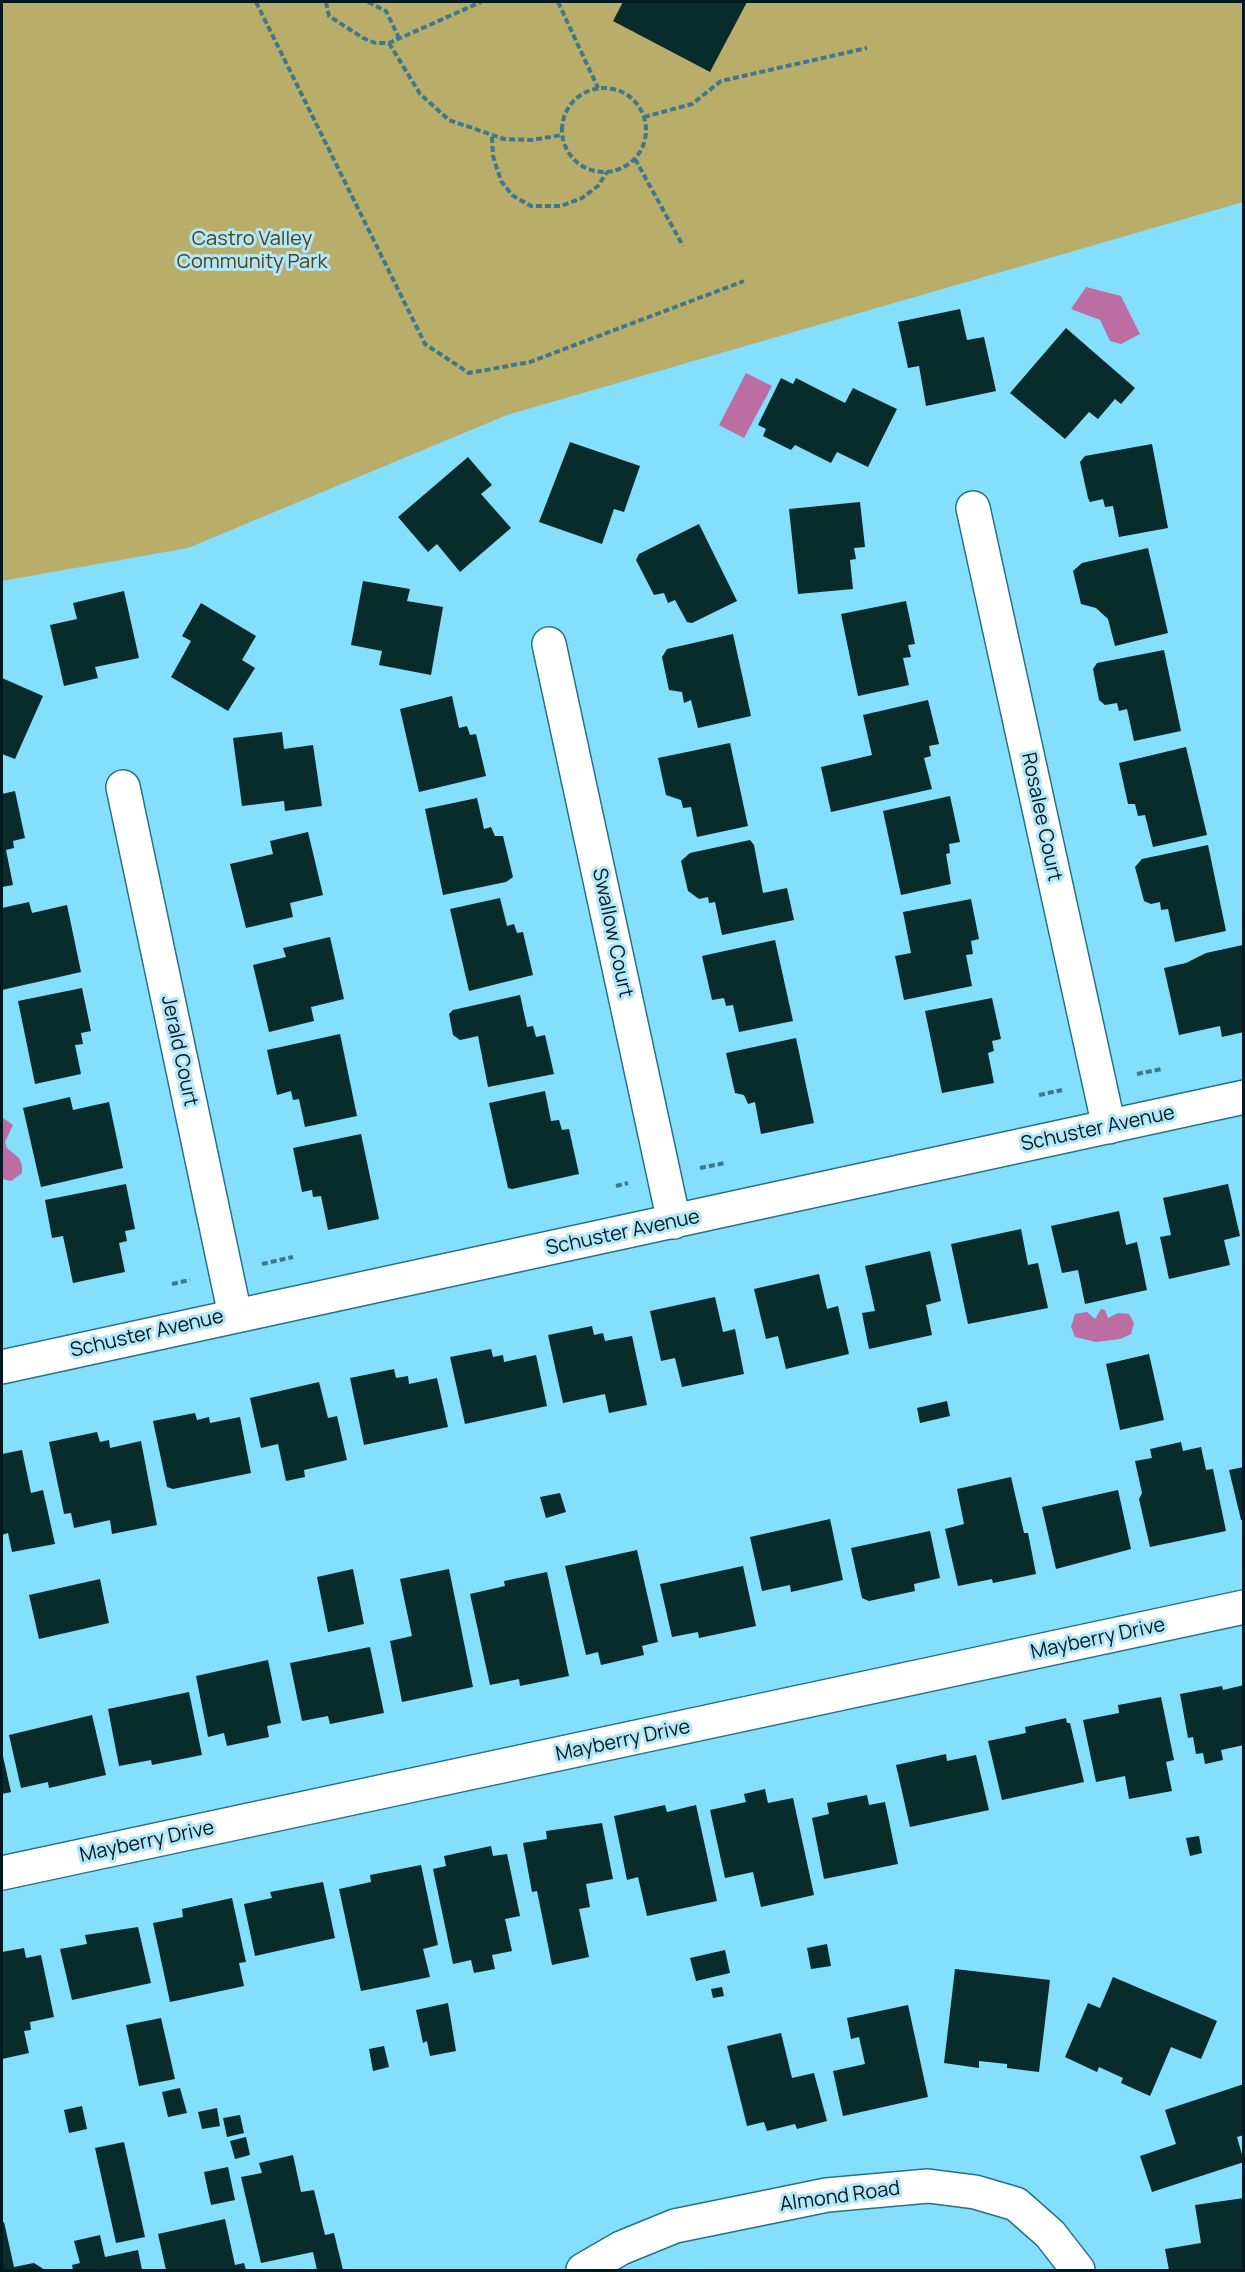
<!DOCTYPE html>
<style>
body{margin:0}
#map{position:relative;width:1245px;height:2272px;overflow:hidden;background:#83dffc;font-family:Manrope,sans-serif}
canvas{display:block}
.frame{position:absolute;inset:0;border:3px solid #001921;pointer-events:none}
</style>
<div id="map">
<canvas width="1245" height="2272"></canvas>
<div class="frame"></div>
</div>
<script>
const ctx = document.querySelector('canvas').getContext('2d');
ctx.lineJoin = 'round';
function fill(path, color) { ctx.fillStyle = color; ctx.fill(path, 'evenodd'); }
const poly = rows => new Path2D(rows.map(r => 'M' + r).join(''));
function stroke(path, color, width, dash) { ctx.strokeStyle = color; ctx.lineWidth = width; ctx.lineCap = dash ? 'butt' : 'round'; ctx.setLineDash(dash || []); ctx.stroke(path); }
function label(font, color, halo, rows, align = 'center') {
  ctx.font = font + ' Manrope,sans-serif'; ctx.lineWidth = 6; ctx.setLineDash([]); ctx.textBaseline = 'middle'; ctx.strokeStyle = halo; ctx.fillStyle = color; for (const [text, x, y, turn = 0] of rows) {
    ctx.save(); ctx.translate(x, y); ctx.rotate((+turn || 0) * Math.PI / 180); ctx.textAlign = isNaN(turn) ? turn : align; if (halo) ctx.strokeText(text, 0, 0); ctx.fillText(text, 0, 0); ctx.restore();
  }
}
fill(poly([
 [2,2,1243,2,1243,202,507,415,188,548,2,581]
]), '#b9ad6a');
fill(poly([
 [1086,287,1121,296,1140,334,1121,344,1110,341,1100,320,1071,309],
 [746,373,772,386,744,438,719,425],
 [2,1117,13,1125,5,1142,7,1148,19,1158,22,1165,22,1173,11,1181,2,1179],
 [1101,1309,1105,1310,1108,1318,1118,1313,1129,1314,1134,1323,1131,1334,1120,1339,1096,1342,1075,1337,1071,1327,1075,1314,1087,1312,1095,1319]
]), '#bc6ea3');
fill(poly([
 [623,2,747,2,710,72,613,21],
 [960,309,967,340,984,337,996,391,926,406,919,366,908,368,898,322],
 [1066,328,1135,388,1121,404,1115,399,1098,419,1089,412,1065,439,1010,393],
 [781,378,793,384,796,378,845,403,853,388,897,409,868,467,837,452,831,463,795,445,791,450,763,436,766,429,758,425],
 [570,442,640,466,624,512,614,509,602,544,539,522],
 [1152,444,1168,528,1119,537,1113,506,1105,507,1103,499,1090,502,1088,498,1080,462,1085,456],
 [468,457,492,485,481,494,511,528,460,572,437,544,428,552,398,517],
 [860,502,865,547,854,548,856,559,850,560,853,589,798,594,789,509],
 [699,524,737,601,692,623,687,622,675,600,668,603,664,593,654,595,636,560,639,554],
 [1148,548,1168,633,1115,646,1108,619,1096,608,1081,604,1073,571,1082,563],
 [363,581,410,589,407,601,443,607,431,675,379,665,382,651,351,645],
 [124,591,139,658,95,667,98,678,64,686,50,625,77,619,73,603],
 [906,601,915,644,908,645,911,657,903,658,909,685,858,696,841,614],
 [201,603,256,636,242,660,255,668,228,711,171,677,191,641,182,636],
 [733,634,751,716,698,728,691,700,684,703,682,692,669,690,662,657,667,649],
 [1164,650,1181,731,1134,741,1127,709,1119,711,1117,703,1105,705,1099,700,1093,669,1097,663],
 [2,678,43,696,15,759,2,754],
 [452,696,459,728,467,726,470,735,476,734,486,776,419,792,400,709],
 [928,700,939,744,929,746,931,756,924,758,932,789,831,812,821,767,872,755,863,715],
 [282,732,284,749,313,745,322,806,285,811,284,801,242,806,233,738],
 [730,743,748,826,697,837,691,807,683,808,681,800,666,795,658,758],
 [1186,747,1207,835,1153,847,1145,815,1138,816,1135,804,1128,804,1119,763],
 [15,791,25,838,13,841,14,848,6,850,13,885,2,887,2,794],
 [950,796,960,842,949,844,950,853,946,854,951,884,901,895,883,811],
 [477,798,484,829,491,827,495,836,503,836,513,877,506,882,443,895,425,809],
 [308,832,323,895,290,903,293,917,246,928,230,864,273,854,270,841],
 [750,840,754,845,763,893,787,888,794,920,722,935,715,902,709,903,708,897,699,899,688,891,681,861,690,853],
 [1208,845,1226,931,1175,942,1168,909,1161,910,1160,902,1151,904,1144,901,1135,867,1142,859],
 [500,898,507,926,514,924,517,933,523,932,533,975,469,991,450,909],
 [971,899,979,939,971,941,973,954,966,955,972,986,904,1000,895,956,911,953,903,912],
 [29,902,32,913,67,905,81,972,2,990,2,908],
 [330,937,344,999,311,1007,314,1021,269,1032,253,965,286,957,283,948],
 [775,940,793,1021,739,1032,733,1005,726,1006,724,998,712,1000,702,956],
 [1243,945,1244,1032,1222,1037,1220,1026,1179,1035,1164,968,1186,963,1206,953],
 [82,988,91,1031,81,1033,83,1044,75,1045,81,1074,35,1084,18,1001],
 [520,995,527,1027,533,1026,536,1037,545,1035,554,1074,488,1087,478,1036,460,1040,453,1035,449,1014,453,1010],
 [992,998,1001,1039,992,1041,994,1051,988,1053,994,1083,942,1093,925,1011],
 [340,1034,357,1116,305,1127,299,1099,293,1100,291,1091,277,1095,267,1050],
 [796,1038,814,1123,761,1134,755,1102,748,1104,744,1095,735,1093,726,1053],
 [545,1091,551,1121,559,1120,562,1130,569,1129,579,1174,512,1189,508,1188,489,1103],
 [70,1097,73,1110,109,1102,123,1168,41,1187,23,1108],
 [361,1134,379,1219,328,1230,321,1196,313,1197,312,1190,302,1192,293,1148],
 [126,1184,135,1229,125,1231,127,1241,119,1243,125,1272,73,1283,63,1236,52,1238,45,1200],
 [1228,1184,1240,1236,1224,1240,1230,1265,1169,1279,1160,1237,1171,1235,1163,1198],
 [1119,1211,1126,1245,1137,1242,1147,1290,1085,1304,1078,1270,1062,1273,1051,1226],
 [1021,1229,1028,1265,1038,1263,1048,1308,968,1324,951,1244],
 [930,1251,941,1301,926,1305,932,1335,869,1349,862,1313,875,1311,865,1266],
 [819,1274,827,1309,838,1306,849,1354,786,1369,778,1336,766,1339,754,1289],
 [715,1297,723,1332,735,1329,744,1374,682,1387,675,1358,661,1361,650,1311],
 [592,1326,594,1335,603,1333,605,1341,632,1336,647,1405,609,1413,605,1394,563,1403,548,1335],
 [491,1349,493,1357,503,1355,504,1362,536,1355,547,1406,465,1424,450,1357],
 [1149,1354,1164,1420,1120,1430,1106,1364],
 [394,1369,396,1378,408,1376,409,1384,437,1378,448,1427,364,1445,350,1378],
 [319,1382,328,1418,337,1416,347,1460,304,1470,305,1477,286,1481,278,1444,261,1448,250,1398],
 [947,1401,950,1416,920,1423,917,1408],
 [195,1413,197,1420,209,1417,210,1423,240,1417,251,1473,173,1489,167,1487,153,1421],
 [97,1432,100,1442,109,1440,110,1448,141,1441,157,1525,112,1534,110,1520,74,1528,71,1513,64,1514,49,1442],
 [1181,1442,1183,1451,1201,1447,1206,1470,1213,1469,1226,1531,1150,1547,1139,1499,1142,1493,1135,1461,1152,1458,1150,1449],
 [22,1450,31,1493,43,1490,55,1544,12,1552,8,1533,2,1535,2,1454],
 [1244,1467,1244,1520,1241,1520,1229,1470],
 [1011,1477,1024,1533,1028,1533,1036,1574,993,1583,992,1579,958,1586,945,1529,964,1524,957,1489],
 [1118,1490,1131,1549,1056,1569,1042,1507],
 [560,1493,566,1512,546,1518,540,1497],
 [830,1519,843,1580,791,1592,790,1585,762,1591,750,1537],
 [930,1531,940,1578,914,1584,915,1591,869,1601,862,1598,851,1548],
 [637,1550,658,1642,642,1646,644,1655,601,1665,598,1652,586,1655,565,1566],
 [743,1566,756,1626,699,1638,698,1632,672,1637,660,1584],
 [353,1569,364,1624,328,1632,317,1577],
 [449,1569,473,1687,402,1702,390,1641,412,1636,400,1579],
 [547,1572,569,1676,520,1686,519,1679,490,1685,470,1594,505,1586,504,1581],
 [100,1579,109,1623,39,1639,29,1595],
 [370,1647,384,1713,330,1724,328,1716,302,1721,290,1663],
 [268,1660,281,1723,267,1726,269,1737,227,1746,224,1733,208,1737,196,1676],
 [1244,1685,1244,1745,1221,1750,1223,1760,1205,1764,1203,1753,1196,1754,1193,1737,1188,1738,1180,1694,1222,1686,1223,1690],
 [189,1692,202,1755,152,1765,151,1760,119,1766,108,1709],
 [1161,1697,1174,1760,1166,1762,1172,1791,1129,1799,1125,1776,1096,1782,1083,1720,1119,1713,1118,1705],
 [92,1715,106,1775,49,1788,48,1782,21,1788,9,1735],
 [1066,1718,1067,1723,1070,1723,1084,1782,1002,1800,988,1741,1026,1733,1025,1727],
 [2,1752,11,1792,2,1794],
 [946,1754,947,1761,976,1755,989,1810,910,1827,896,1765],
 [765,1789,768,1803,793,1798,814,1895,761,1907,753,1872,725,1878,710,1810,746,1802,744,1794],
 [867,1795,869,1805,885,1802,898,1864,824,1879,812,1818,829,1814,827,1803],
 [665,1805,667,1812,696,1805,717,1901,647,1916,638,1877,627,1880,614,1816],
 [602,1823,613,1879,586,1884,590,1907,579,1909,589,1957,552,1965,537,1891,532,1892,523,1843,547,1839,546,1831],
 [1199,1836,1202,1853,1190,1856,1186,1838],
 [491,1846,493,1856,507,1854,520,1916,505,1919,512,1951,492,1955,495,1969,474,1973,471,1960,453,1964,433,1869,446,1866,444,1856],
 [421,1865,438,1945,423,1949,430,1977,361,1991,339,1889,371,1882,370,1875],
 [323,1882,335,1938,255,1956,244,1904,272,1898,270,1892],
 [232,1898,246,1962,239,1963,244,1986,170,2002,153,1923,183,1917,182,1909],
 [138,1927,151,1983,72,2000,60,1949,87,1944,85,1935],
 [827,1944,831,1966,811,1969,807,1948],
 [24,1948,26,1958,41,1955,54,2017,30,2022,31,2030,24,2031,29,2053,2,2059,2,1952],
 [725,1950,730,1973,696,1981,690,1958],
 [955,1969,1050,1980,1039,2072,1007,2068,1007,2064,979,2061,979,2068,944,2063],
 [1113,1977,1217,2021,1201,2059,1171,2047,1150,2096,1121,2083,1123,2078,1099,2067,1097,2072,1065,2057,1088,2003,1100,2008],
 [722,1987,724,1996,713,1998,711,1989],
 [448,2003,456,2051,430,2056,427,2041,423,2043,416,2010],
 [908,2005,928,2097,843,2116,833,2071,865,2064,859,2037,851,2039,847,2018],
 [161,2018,175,2079,139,2086,126,2025],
 [781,2033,792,2078,814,2073,827,2121,797,2129,795,2124,767,2131,764,2122,747,2126,727,2046],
 [384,2046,389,2067,373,2071,369,2049],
 [1244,2084,1244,2135,1237,2137,1244,2162,1152,2192,1140,2156,1176,2144,1165,2110],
 [180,2088,187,2113,168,2117,162,2092],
 [82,2106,87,2129,69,2133,64,2110],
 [217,2108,220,2126,202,2129,198,2112],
 [240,2115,244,2133,227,2137,223,2118],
 [246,2137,250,2155,235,2159,230,2141],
 [124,2142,145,2237,116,2243,95,2148],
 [293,2155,301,2192,314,2190,325,2235,334,2233,343,2270,317,2270,313,2252,261,2263,241,2177,262,2173,259,2163],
 [228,2167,235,2200,211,2205,204,2172],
 [1244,2198,1244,2270,1169,2270,1165,2249,1201,2243,1195,2205],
 [225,2219,235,2265,244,2263,246,2270,166,2270,158,2234],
 [4,2222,14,2267,34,2263,45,2270,2,2270,2,2223],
 [100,2235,105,2257,138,2250,142,2270,73,2270,72,2265,80,2263,74,2241]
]), '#082b2c');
const street = poly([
 [973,508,1109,1127],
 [549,644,674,1222],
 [123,787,235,1315],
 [2,1367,1244,1097],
 [2,1873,1244,1607],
 [583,2270,621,2248,675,2226,827,2195,928,2186,975,2192,1016,2204,1050,2234,1078,2270]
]);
stroke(street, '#287185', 36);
stroke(poly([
 [256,2,425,344,469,373,530,362,744,281],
 [326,2,329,16,363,38,375,43,389,43,481,2],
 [368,2,386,11,399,38],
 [558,2,598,88],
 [389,43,420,94,449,120,504,139,532,140,562,135],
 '562 130a42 42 0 1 1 84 0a42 42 0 1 1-84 0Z',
 [644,117,692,104,721,81,867,48],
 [492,137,493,156,501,181,512,195,531,206,561,206,582,198,598,186,607,172],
 [635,159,683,246],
 [1137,1074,1162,1069],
 [1039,1095,1062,1090],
 [700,1168,725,1163],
 [616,1186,628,1183],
 [262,1264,293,1257],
 [172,1284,190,1280]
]), '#3f788a', 4, [6, 3]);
stroke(street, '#fff', 33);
label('20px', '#494219', '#b3e7f8', [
 ["Castro Valley",252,239],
 ["Community Park",252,262]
]);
label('20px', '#001921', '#b3e7f8', [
 ["Rosalee Court",1041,817,78],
 ["Swallow Court",612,933,78],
 ["Jerald Court",179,1051,78],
 ["Schuster Avenue",1098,1129,-12],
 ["Schuster Avenue",623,1233,-12],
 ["Schuster Avenue",147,1334,-13],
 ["Mayberry Drive",1098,1639,-12],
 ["Mayberry Drive",623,1741,-12],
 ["Mayberry Drive",147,1842,-12],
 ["Almond Road",840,2197,-8]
]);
</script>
